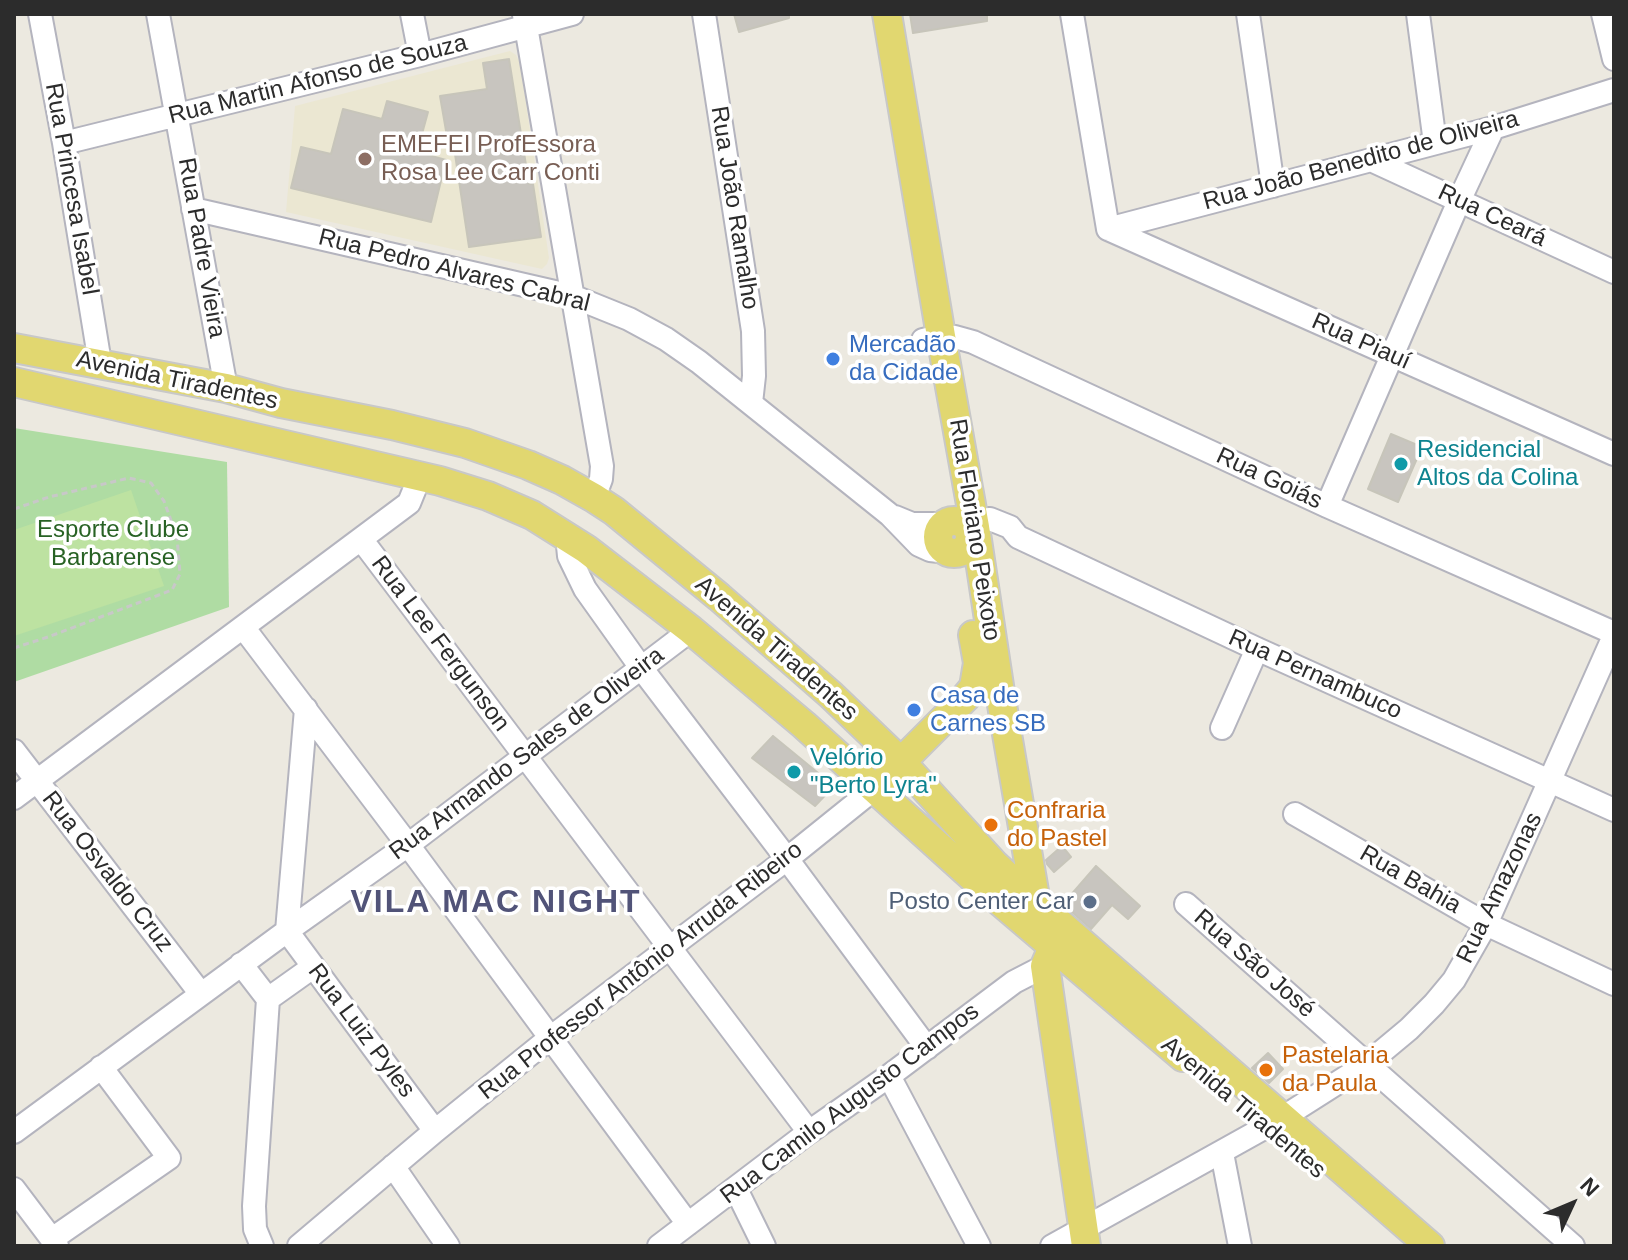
<!DOCTYPE html>
<meta charset="utf-8">
<style>
body{margin:0}
#map{position:relative;width:1628px;height:1260px;overflow:hidden;background:#ece9e0;font-family:Arial,sans-serif}
canvas{display:block}
.frame{position:absolute;inset:0;border:16px solid #2c2c2c;pointer-events:none}
.north{position:absolute;left:1532px;top:1164px;width:80px;height:80px;-webkit-text-stroke:6px #fff;paint-order:stroke;rotate:46deg;font-size:22px;font-weight:700;line-height:32px;text-align:center;color:#2c2c2c}
.north::after{content:'';display:block;margin:auto;width:28px;height:36px;background:#2c2c2c;clip-path:polygon(50% 0,100% 100%,50% 72%,0 100%)}
</style>
<div id="map">
<canvas width="1628" height="1260"></canvas>
<div class="frame"></div>
<div class="north">N</div>
</div>
<script>
const ctx = document.querySelector('canvas').getContext('2d');
ctx.lineJoin = 'round';
function fill(path, color) { ctx.fillStyle = color; ctx.fill(path, 'evenodd'); }
const poly = rows => new Path2D(rows.map(r => 'M' + r).join(''));
function stroke(path, color, width, dash) { ctx.strokeStyle = color; ctx.lineWidth = width; ctx.lineCap = dash ? 'butt' : 'round'; ctx.setLineDash(dash || []); ctx.stroke(path); }
function label(font, color, halo, rows, align = 'center') {
  ctx.font = font + ' Arial,sans-serif'; ctx.lineWidth = 7; ctx.setLineDash([]); ctx.textBaseline = 'middle'; ctx.strokeStyle = halo; ctx.fillStyle = color; for (const [text, x, y, turn = 0] of rows) {
    ctx.save(); ctx.translate(x, y); ctx.rotate((+turn || 0) * Math.PI / 180); ctx.textAlign = isNaN(turn) ? turn : align; if (halo) ctx.strokeText(text, 0, 0); ctx.fillText(text, 0, 0); ctx.restore();
  }
}
fill(poly([
 [510,51,516,55,520,63,549,258,547,264,542,269,286,212,295,106]
]), '#ebe7d2');
fill(poly([
 [14,428,227,462,229,607,14,682]
]), '#afdca3');
fill(poly([
 [131,490,164,586,14,636,14,530]
]), '#bde2a1');
const building = poly([
 [734,14,789,14,789,18,739,32,734,14],
 [910,14,987,14,987,21,913,33,910,14],
 [509,59,529,184,533,184,541,237,469,247,452,134,449,148,440,96,487,89,483,63,509,59],
 [387,101,428,112,417,152,446,160,431,222,291,188,301,147,331,154,343,109,382,119,387,101],
 [1391,434,1422,447,1398,502,1368,489,1391,434],
 [773,736,834,786,815,806,752,758,773,736],
 [1062,846,1071,857,1054,872,1047,864,1046,860,1062,846],
 [1096,866,1140,906,1128,919,1112,905,1091,929,1063,904,1096,866],
 [1268,1053,1283,1069,1269,1083,1252,1068,1268,1053]
]);
fill(building, '#c8c5bf');
stroke(building, '#c7c5ba', 2);
const minor = poly([
 [40,14,64,143,100,363],
 [158,14,226,388],
 [412,14,420,55],
 [704,14,753,331,754,376,751,403],
 [1072,14,1108,229],
 [1248,14,1273,186],
 [1418,14,1435,143],
 [1603,14,1614,59],
 [524,15,602,466,601,479,594,498],
 [64,143,420,55,572,14],
 [1371,160,1614,272],
 [193,209,572,296,629,319,666,339,699,362,890,515,919,545,930,550,948,552],
 [1108,229,1614,454],
 [1108,229,1493,128,1614,90],
 [923,340,941,336,955,337,973,342,1327,506,1614,633],
 [1327,506,1459,201,1493,128],
 [895,517,912,524,944,524],
 [960,522,990,519,1010,527,1018,537,1257,649,1614,810],
 [567,536,569,556,585,589,642,669,787,859,927,1048],
 [361,539,809,1132],
 [243,627,408,845,688,1224],
 [306,709,287,931,435,1131],
 [1222,728,1257,649],
 [14,751,201,994],
 [14,798,409,503,420,476],
 [1295,814,1486,924,1614,984],
 [1186,904,1573,1246],
 [241,964,268,999,254,1206,255,1229,262,1246],
 [268,999,313,967],
 [889,1076,979,1246],
 [14,1132,287,931,408,845,691,630],
 [1222,1153,1240,1246],
 [393,1166,448,1246],
 [14,1189,57,1246],
 [736,1189,764,1246],
 [52,1239,169,1158,101,1067],
 [299,1246,435,1131,550,1038,787,859,874,789],
 [659,1246,809,1132,889,1076,1014,982,1045,966],
 [1052,1246,1282,1118,1367,1064,1409,1029,1434,1004,1454,980,1486,924,1614,636]
]);
const major = poly([
 [887,14,941,336,975,527,1001,699,1036,903],
 [14,348,226,388,281,403,392,425,465,443,528,465,562,480,594,498,614,511,719,597,831,695,902,763,994,864,1036,903,1430,1246],
 [14,382,440,481,488,496,532,515,586,549,691,630,804,725,989,892,1183,1057],
 '938 537a16 16 0 1 1 32 0a16 16 0 1 1-32 0Z',
 [889,774,965,698,974,687,978,663,973,635],
 [1059,933,1045,966,1086,1246]
]);
stroke(minor, '#b4b4be', 26);
stroke(major, '#c8c8c8', 32);
stroke(poly([
 [14,509,49,497,129,478,151,483,164,501,177,537,180,574,172,590,48,637,14,648]
]), '#c8c8c8', 3, [6, 4]);
stroke(minor, '#fff', 22);
stroke(major, '#e1d770', 28);
for (const [x, y, r, color] of [
 [365,159,8,"#8d6e63"],
 [833,359,8,"#3f7fe0"],
 [1401,464,8,"#0f9aa8"],
 [914,710,8,"#3f7fe0"],
 [794,772,8,"#0f9aa8"],
 [991,825,8,"#e8710a"],
 [1090,902,8,"#5c6f8a"],
 [1266,1070,8,"#e8710a"]
]) { const dot = new Path2D(); dot.arc(x, y, r, 0, 2 * Math.PI); ctx.fillStyle = color; ctx.fill(dot); stroke(dot, '#fff', 3); }
label('24px', '#2c2c2c', '#fff', [
 ["Rua Martin Afonso de Souza",318,80,-14],
 ["Rua João Benedito de Oliveira",1361,161,-15],
 ["Rua Princesa Isabel",71,189,80],
 ["Rua João Ramalho",734,208,81],
 ["Rua Ceará",1492,216,25],
 ["Rua Padre Vieira",201,248,80],
 ["Rua Pedro Alvares Cabral",454,271,14],
 ["Rua Piauí",1361,342,24],
 ["Avenida Tiradentes",177,381,12],
 ["Rua Goiás",1269,479,25],
 ["Rua Floriano Peixoto",974,530,81],
 ["Rua Lee Fergunson",440,644,53],
 ["Avenida Tiradentes",776,649,41],
 ["Rua Pernambuco",1315,675,24],
 ["Rua Armando Sales de Oliveira",527,754,-37],
 ["Rua Osvaldo Cruz",107,872,52],
 ["Rua Bahia",1410,880,30],
 ["Rua Amazonas",1500,888,-64],
 ["Rua São José",1254,964,41],
 ["Rua Professor Antônio Arruda Ribeiro",641,971,-38],
 ["Rua Luiz Pyles",361,1031,53],
 ["Rua Camilo Augusto Campos",850,1104,-37],
 ["Avenida Tiradentes",1243,1108,40]
]);
label('24px', '#785e54', '#fff', [
 ["EMEFEI ProfEssora",381,145],
 ["Rosa Lee Carr Conti",381,173]
], 'left');
label('24px', '#366cbe', '#fff', [
 ["Mercadão",849,345],
 ["da Cidade",849,373],
 ["Casa de",930,696],
 ["Carnes SB",930,724]
], 'left');
label('24px', '#0d838f', '#fff', [
 ["Residencial",1417,450],
 ["Altos da Colina",1417,478],
 ["Velório",810,758],
 ["\"Berto Lyra\"",810,786]
], 'left');
label('24px', '#286224', '#fff', [
 ["Esporte Clube",113,530],
 ["Barbarense",113,558]
]);
label('24px', '#c56008', '#fff', [
 ["Confraria",1007,811],
 ["do Pastel",1007,839],
 ["Pastelaria",1282,1056],
 ["da Paula",1282,1084]
], 'left');
label('24px', '#4e5e75', '#fff', [
 ["Posto Center Car",1074,902]
], 'right');
ctx.letterSpacing = '2px';
label('bold 32px', '#515378', '#fff', [
 ["VILA MAC NIGHT",496,903]
]);
ctx.letterSpacing = '0px';
</script>
